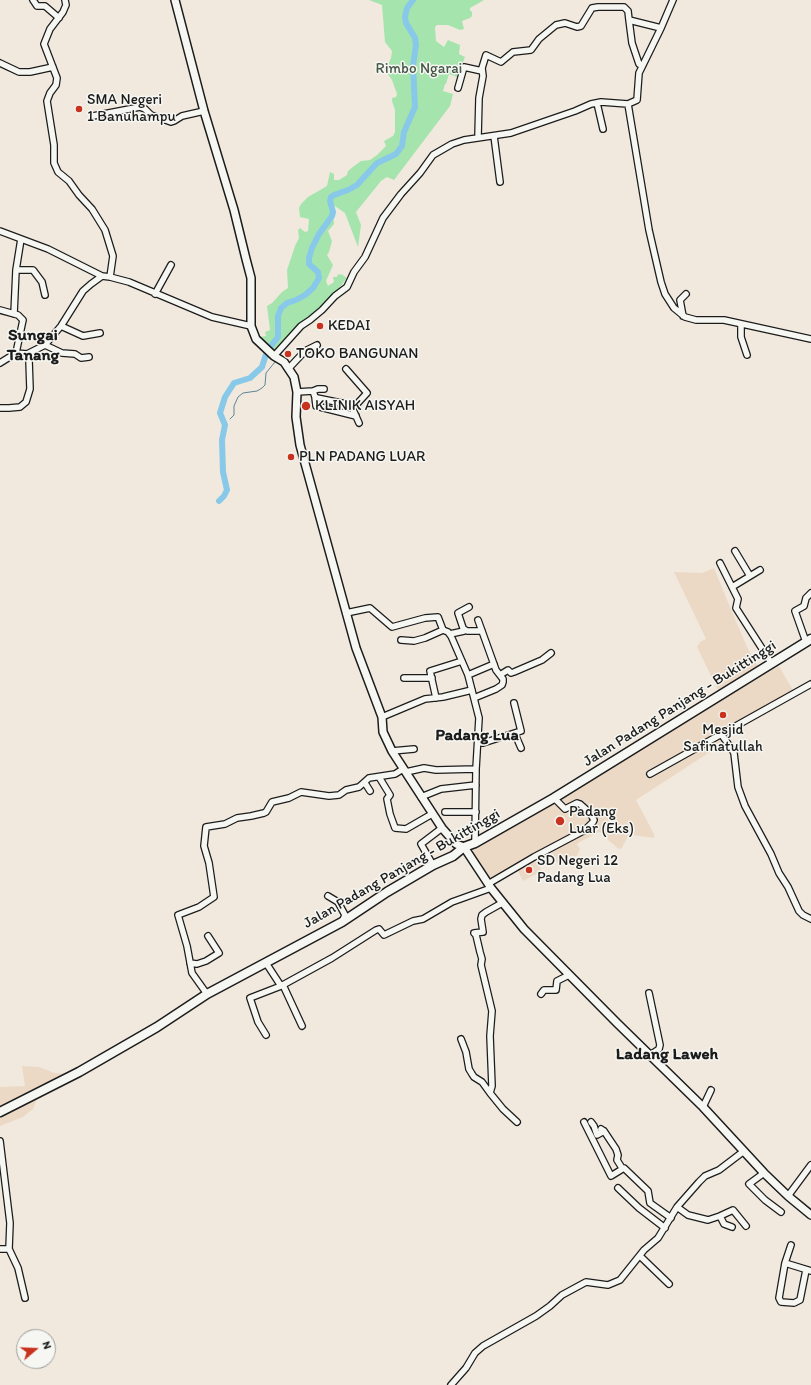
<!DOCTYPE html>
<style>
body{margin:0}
#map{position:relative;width:811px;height:1385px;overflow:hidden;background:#f1e9de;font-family:Itim,sans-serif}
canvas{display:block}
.north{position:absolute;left:16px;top:1329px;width:40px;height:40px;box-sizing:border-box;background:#f6f6f2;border:1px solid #9f9f9c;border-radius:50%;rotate:71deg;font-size:11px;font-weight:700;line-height:16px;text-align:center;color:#1c1c1c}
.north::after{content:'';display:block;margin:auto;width:14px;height:18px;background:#c8321e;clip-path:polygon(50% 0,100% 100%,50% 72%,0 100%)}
</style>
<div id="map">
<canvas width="811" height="1385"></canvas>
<div class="north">N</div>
</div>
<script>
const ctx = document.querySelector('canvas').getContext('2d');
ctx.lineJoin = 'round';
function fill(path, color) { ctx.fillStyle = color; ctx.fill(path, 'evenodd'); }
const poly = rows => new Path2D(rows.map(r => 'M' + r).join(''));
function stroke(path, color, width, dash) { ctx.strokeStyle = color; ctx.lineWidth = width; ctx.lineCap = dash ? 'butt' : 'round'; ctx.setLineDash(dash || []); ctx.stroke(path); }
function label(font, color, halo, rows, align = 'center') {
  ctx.font = font + ' Itim,sans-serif'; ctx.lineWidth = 3; ctx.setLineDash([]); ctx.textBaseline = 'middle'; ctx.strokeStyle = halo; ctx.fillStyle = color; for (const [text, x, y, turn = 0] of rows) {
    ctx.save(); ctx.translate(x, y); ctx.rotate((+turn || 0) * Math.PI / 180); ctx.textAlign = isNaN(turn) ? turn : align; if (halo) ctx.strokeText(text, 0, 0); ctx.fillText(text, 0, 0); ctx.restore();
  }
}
fill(poly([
 [714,568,732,612,747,647,759,668,720,694,697,647,700,642,706,639,674,572,702,573],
 [779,666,794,692,724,734,727,741,636,800,654,834,654,838,631,835,628,836,622,848,619,849,608,840,606,834,599,832,578,843,577,845,580,849,577,856,570,856,557,863,551,850,535,859,542,871,523,881,517,869,491,881,473,858,472,853,475,847],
 [22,1066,39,1067,55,1073,67,1074,38,1096,33,1109,23,1117,0,1126,0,1087,25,1086]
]), '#ebd9c6');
fill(poly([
 [369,0,484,0,470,8,470,10,472,12,472,16,470,18,462,21,464,29,460,30,448,25,437,25,435,27,436,41,444,47,448,40,460,45,459,54,465,57,457,77,449,74,446,84,445,84,443,91,453,94,450,106,394,180,387,177,381,181,356,212,361,225,358,247,345,213,332,204,334,224,328,231,332,241,329,252,327,255,333,265,326,281,328,286,334,282,333,277,337,277,338,274,340,275,341,274,347,278,332,297,278,353,280,362,254,338,266,336,265,332,270,330,267,306,272,303,282,292,288,288,287,270,295,246,299,238,298,230,300,228,305,232,308,231,309,219,300,217,299,208,301,204,308,197,327,186,330,172,334,174,334,180,339,180,347,175,348,171,354,166,361,161,370,160,377,155,386,146,384,141,393,136,395,132,395,110,392,101,392,98,396,97,397,94,392,80,385,70,391,58,392,51,385,42,382,5]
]), '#a5e5ad');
stroke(poly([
 [230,419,234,415,234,406,238,397,243,393,257,391,262,388,265,385,266,373,275,362]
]), '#5d8497', 1);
stroke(poly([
 [219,501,224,496,227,490,223,472,222,440,225,425,220,413,225,397,234,383,250,378,262,367,267,351,278,337,278,316,281,308,287,303,296,300,305,295,313,288,319,278,318,272,309,264,309,258,312,248,319,234,332,216,333,212,330,201,331,197,334,195,348,190,357,185,377,163,396,154,402,146,404,132,415,107,413,66,416,45,415,38,406,23,405,17,407,8,413,0]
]), '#88c9e9', 6);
const minor = poly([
 [33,0,37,6,45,6,59,18],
 [65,0,66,5,63,12,50,29,44,44,57,78,56,85,50,93,47,101,54,145,54,163,58,172,69,181,79,195,92,209,105,230,113,256,110,277],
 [629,20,632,43,639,64,643,65],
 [0,63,19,72,30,72,53,67],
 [458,88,464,67,482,71],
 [597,103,603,129],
 [628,104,649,230,661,282,665,294,674,308,685,317,696,320,724,320,811,339],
 [93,116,140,107,145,109,151,115,171,122,174,121,182,116,204,111],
 [494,136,500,182],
 [478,137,479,98,483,76,482,68,486,55,501,62,513,52,531,50,539,39,556,25,565,23,577,27,581,26,592,8,598,7,624,7,628,11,629,20,661,28],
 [0,231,48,249,102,276,110,277,129,282,212,317,251,326],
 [16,270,33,270,42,282,45,295],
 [155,294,171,265],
 [0,310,18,315,23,320,16,353],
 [14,314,16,270,21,239],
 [683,316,680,300,686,294],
 [741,324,741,337,747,355],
 [61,326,83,336,100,333],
 [45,345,62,353,75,354,81,358,89,357],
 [274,356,301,326,310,320,322,310,335,296,347,287,354,272,365,257,383,218,401,194,420,173,433,155,452,144,464,140,511,133,575,111,591,104,601,102,628,104,637,100,639,73,661,28,673,0],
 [0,363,16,353,27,354],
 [289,368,305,351,317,345],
 [346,369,367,393,356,405,353,406],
 [313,391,318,389,324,389],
 [297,392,313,391,315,397,317,398,351,405,359,423],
 [315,397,316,406,356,416],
 [0,408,9,408,20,407,26,402,30,389,29,360,27,354,45,345,61,326,83,291,91,284,102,276],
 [735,551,750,576],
 [720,563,738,599,736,608,772,664],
 [732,587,760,570],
 [346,613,370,608,392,627,425,618,438,617,443,630,448,632,451,636,468,675,479,718,476,769,475,843],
 [464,629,467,631,482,631],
 [450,634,464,631,458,613,469,607],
 [401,640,414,641,425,638,443,630],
 [806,642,795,611,804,606,806,598,811,593],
 [468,675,494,664],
 [500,675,508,670,511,673,514,672,542,660,551,653],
 [404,678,432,678],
 [436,698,430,671,462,661],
 [474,698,496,689,502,685,503,682,503,679,496,670,478,620],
 [382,717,425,699,443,697,472,690],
 [515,734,521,748],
 [721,734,731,748,734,753,738,787,745,806,771,854,779,873,788,887,799,911,803,915,811,919],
 [478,742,483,743,521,731,514,703],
 [392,751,414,749],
 [406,772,424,768,436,770,476,769],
 [650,774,811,684],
 [379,777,390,795,387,799,390,814,395,828,406,829,432,814],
 [365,783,370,791],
 [421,797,441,789,476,785],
 [445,812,476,812],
 [433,865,421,844,442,828],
 [488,884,534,857,585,830,593,822,594,820,590,813,580,804,577,803,565,809,554,798],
 [328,896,338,902,345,915,342,922],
 [502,903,486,912,482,915,481,919,483,932,474,933,476,935,480,952,482,959,481,965,492,1011,490,1036,492,1086,490,1093,503,1109,517,1122],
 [190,963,197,964,206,961,219,953,208,936],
 [266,963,281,986],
 [283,985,302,1026],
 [649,993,660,1045,659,1049,650,1055],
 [207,994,192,973,187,946,178,915,199,907,214,897,209,863,204,846,206,827,225,824,237,818,251,816,264,813,266,812,272,802,289,798,301,792,329,796,339,795,346,790,359,787,369,778,395,774,403,769],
 [541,994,544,990,556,990,557,981,569,975],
 [266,1035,258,1022,250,998,281,986,332,958,376,930,379,929,384,935,413,921,423,919,452,902,491,888],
 [461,1039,466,1052,469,1069,472,1074,474,1077,482,1082,490,1093],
 [703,1107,711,1090],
 [584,1122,611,1176,624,1168,648,1191,650,1203,671,1218],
 [591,1122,594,1126,597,1135,604,1131],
 [601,1129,604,1131,616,1149,618,1155,617,1160,622,1168],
 [0,1141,10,1223,9,1249,0,1249],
 [764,1173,749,1184,765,1200,781,1212],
 [618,1188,639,1208,665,1228],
 [788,1196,811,1165],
 [677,1207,688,1215,708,1220,720,1216,724,1224,732,1227],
 [720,1216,733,1210,746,1226],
 [791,1245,785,1263,779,1298,781,1302,794,1303,800,1300,806,1270],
 [9,1249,18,1268,25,1298],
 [640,1256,669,1284],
 [785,1263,811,1271],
 [451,1385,466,1368,475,1353,483,1346,536,1316,550,1306,562,1295,586,1282,608,1285,620,1280,644,1250,658,1238,677,1207,699,1182,705,1176,719,1170,744,1151]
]);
const major = poly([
 [175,0,204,111,234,210,246,259,251,278,251,326,256,339,274,356,284,362,294,377,297,392,296,417,300,445,356,648,382,717,383,732,392,751,442,828,456,844,464,847,491,888,524,929,617,1023,703,1107,764,1173,788,1196,811,1215]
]);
const highway = poly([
 [0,1112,79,1072,157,1027,207,994,342,922,387,892,433,865,453,856,464,847,475,843,554,798,811,639]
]);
stroke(minor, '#1c1c1c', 8);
stroke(major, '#1c1c1c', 10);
stroke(highway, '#1c1c1c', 11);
stroke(minor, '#f6f6f2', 5.5);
stroke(major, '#f6f6f2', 7);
stroke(highway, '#f6f6f2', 8);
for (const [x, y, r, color] of [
 [79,109,4,"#c8321e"],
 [320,326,4,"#c8321e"],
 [288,354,4,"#c8321e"],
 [306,406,5,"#c8321e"],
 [291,457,4,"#c8321e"],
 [723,715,4,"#c8321e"],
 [560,821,5,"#c8321e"],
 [529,870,4,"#c8321e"]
]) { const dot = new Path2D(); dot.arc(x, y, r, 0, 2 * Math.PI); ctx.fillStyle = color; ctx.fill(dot); stroke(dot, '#f6f6f2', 1.5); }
label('15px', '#455848', '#f6f6f2', [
 ["Rimbo Ngarai",419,69]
]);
label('15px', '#1c1c1c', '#f6f6f2', [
 ["SMA Negeri",87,100],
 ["1 Banuhampu",87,117],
 ["KEDAI",328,326],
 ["TOKO BANGUNAN",296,354],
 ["KLINIK AISYAH",315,406],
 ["PLN PADANG LUAR",299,457],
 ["Mesjid",723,730,"center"],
 ["Safinatullah",723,747,"center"],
 ["Padang",569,812],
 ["Luar (Eks)",569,829],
 ["SD Negeri 12",537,861],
 ["Padang Lua",537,878]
], 'left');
label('15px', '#1c1c1c', '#f6f6f2', [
 ["Jalan Padang Panjang - Bukittinggi",680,704,-32],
 ["Jalan Padang Panjang - Bukittinggi",402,869,-30]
]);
label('bold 17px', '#1c1c1c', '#f6f6f2', [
 ["Sungai",33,336],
 ["Tanang",33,356],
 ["Padang Lua",477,736],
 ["Ladang Laweh",667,1055]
]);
</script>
